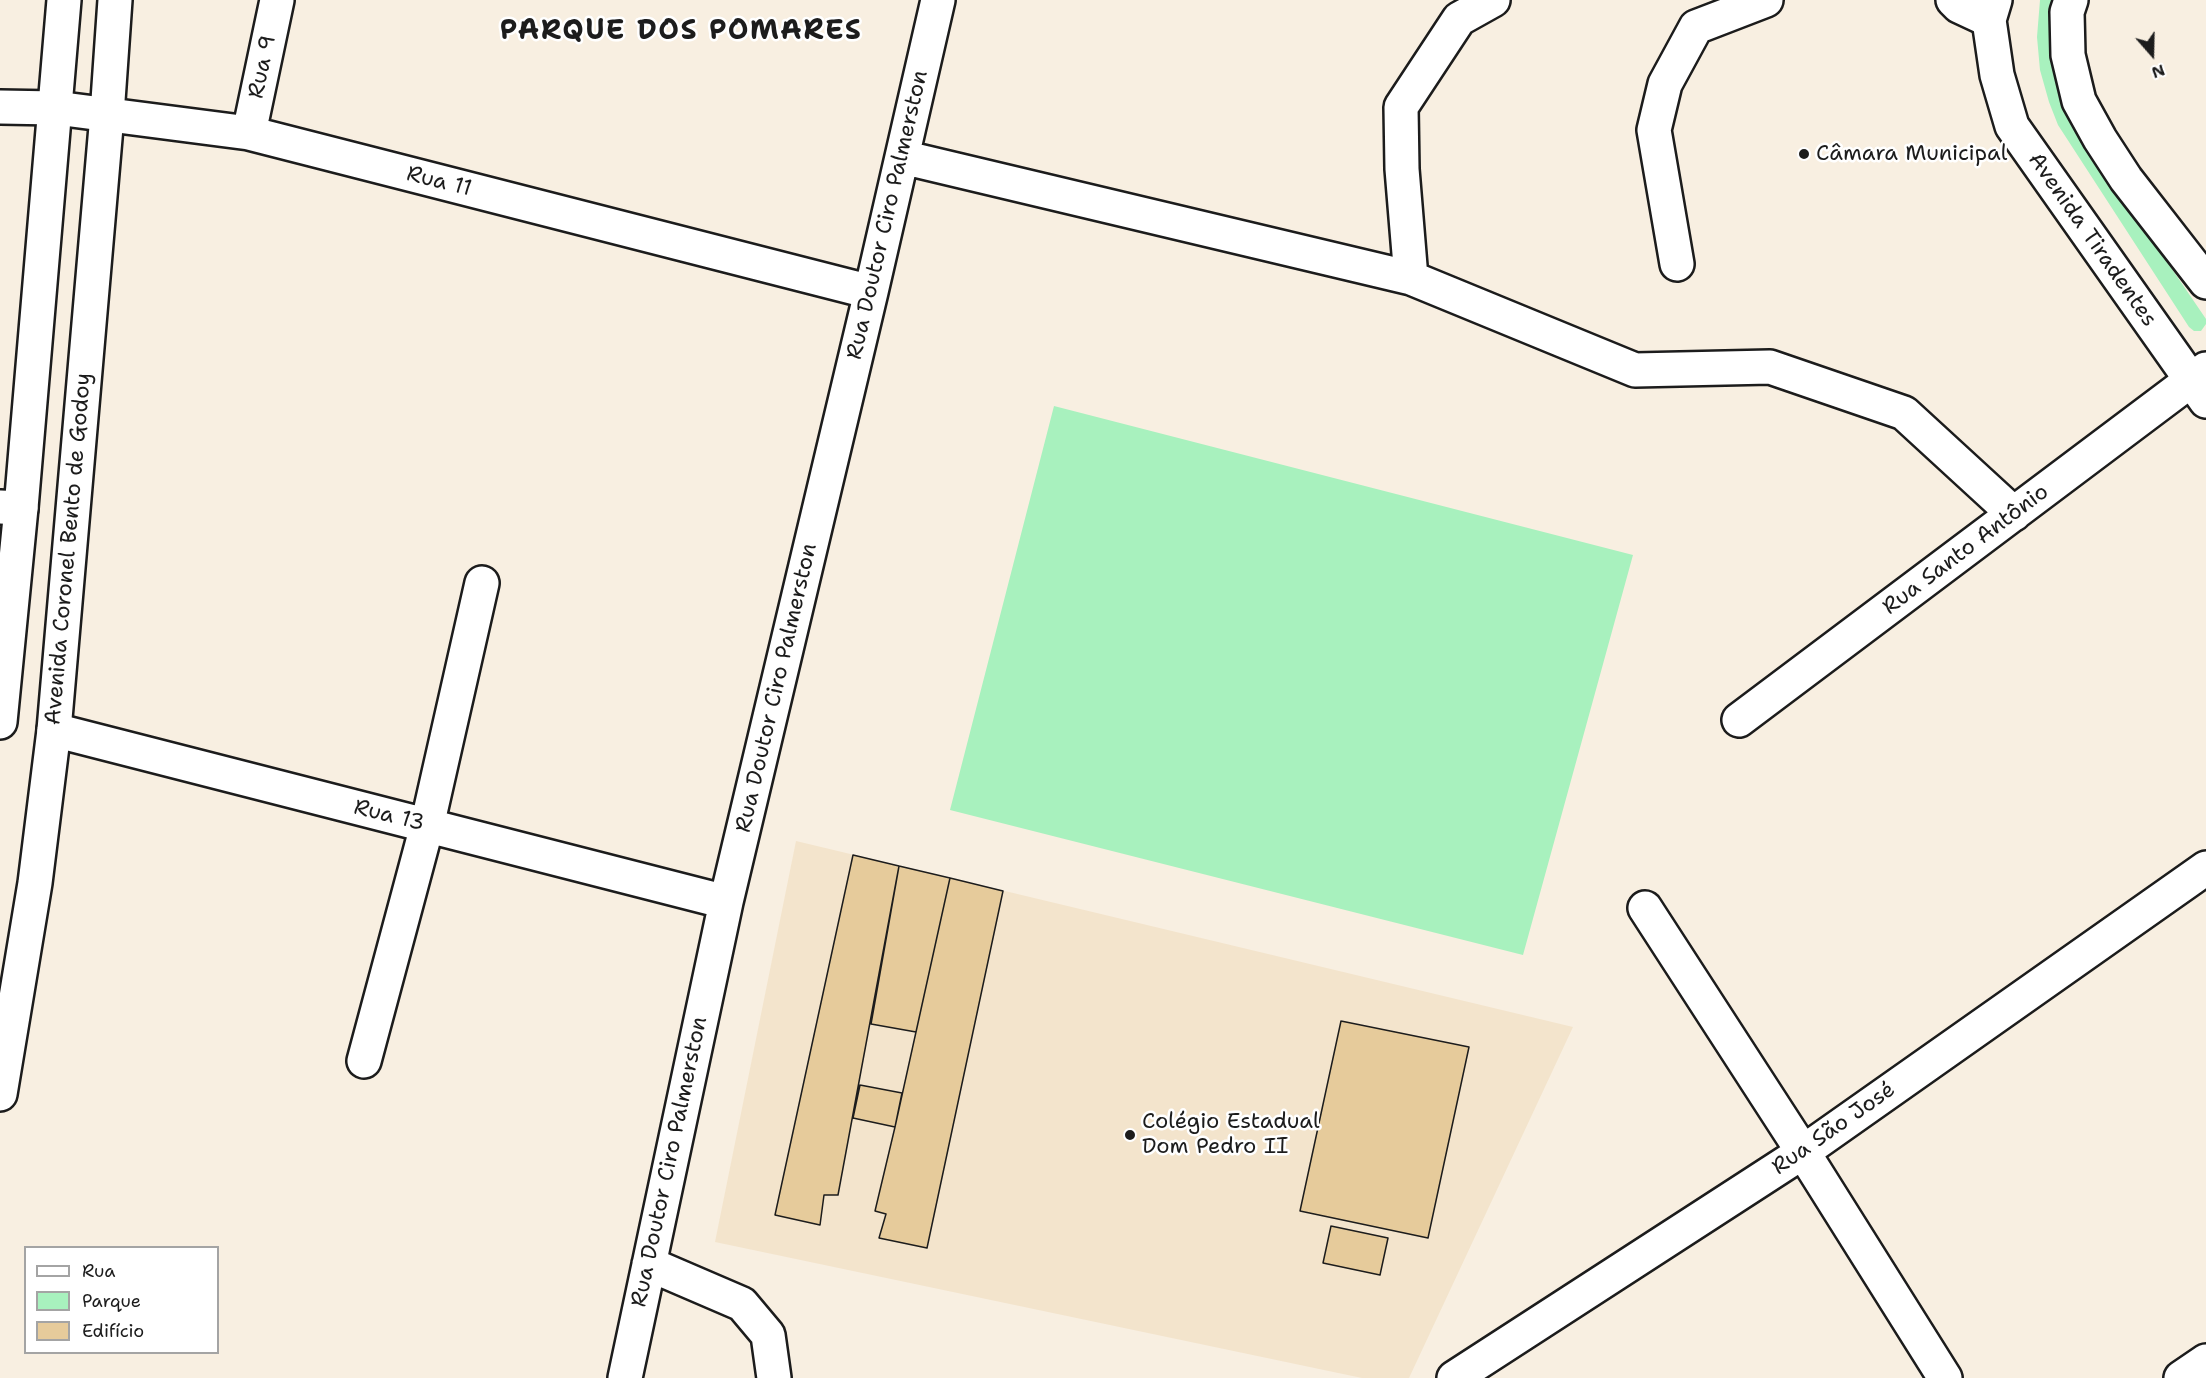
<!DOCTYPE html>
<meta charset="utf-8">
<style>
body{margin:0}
#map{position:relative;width:2206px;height:1378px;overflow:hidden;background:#f8efe1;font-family:"Shantell Sans",sans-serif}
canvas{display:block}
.legend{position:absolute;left:24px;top:1246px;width:195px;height:108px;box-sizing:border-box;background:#fff;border:2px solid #a4a4a4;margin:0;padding:8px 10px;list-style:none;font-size:18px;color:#1c1c1c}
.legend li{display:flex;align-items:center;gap:12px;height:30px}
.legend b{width:30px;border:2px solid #a4a4a4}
.north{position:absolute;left:2122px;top:24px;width:60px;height:60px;-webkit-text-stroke:4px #fff;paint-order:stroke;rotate:160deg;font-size:16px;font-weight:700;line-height:24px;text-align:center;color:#1c1c1c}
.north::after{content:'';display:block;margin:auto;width:21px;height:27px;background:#1c1c1c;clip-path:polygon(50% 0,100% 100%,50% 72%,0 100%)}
</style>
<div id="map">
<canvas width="2206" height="1378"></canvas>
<ul class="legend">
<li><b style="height:8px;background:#fff"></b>Rua</li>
<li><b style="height:16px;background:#a8f1be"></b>Parque</li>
<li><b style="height:16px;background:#e6cb9b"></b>Edifício</li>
</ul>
<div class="north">N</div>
</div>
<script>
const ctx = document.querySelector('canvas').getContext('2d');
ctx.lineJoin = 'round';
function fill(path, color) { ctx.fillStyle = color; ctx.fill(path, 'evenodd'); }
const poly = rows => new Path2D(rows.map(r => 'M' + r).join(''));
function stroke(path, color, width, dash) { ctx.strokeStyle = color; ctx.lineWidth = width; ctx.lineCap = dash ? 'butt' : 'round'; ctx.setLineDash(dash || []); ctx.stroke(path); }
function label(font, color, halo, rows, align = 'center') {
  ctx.font = font + ' "Shantell Sans",sans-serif'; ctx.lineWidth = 5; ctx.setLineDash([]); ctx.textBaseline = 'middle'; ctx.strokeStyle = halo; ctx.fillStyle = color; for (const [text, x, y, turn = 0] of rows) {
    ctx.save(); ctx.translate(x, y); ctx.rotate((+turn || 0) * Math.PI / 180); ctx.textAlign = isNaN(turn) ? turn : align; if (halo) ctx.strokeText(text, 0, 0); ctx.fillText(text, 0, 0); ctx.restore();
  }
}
fill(poly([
 [796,841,1573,1027,1409,1378,1362,1378,715,1242]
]), '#f3e4cc');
fill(poly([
 [2040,0,2059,0,2080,134,2206,319,2206,324,2201,331,2194,331,2189,327,2058,125,2049,102,2040,70,2037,37],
 [1054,406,1633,555,1523,955,950,810]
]), '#a8f1be');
const building = poly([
 [853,855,899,866,838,1195,824,1195,820,1225,775,1215,853,855],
 [899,866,950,878,916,1032,871,1024,899,866],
 [950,878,1003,891,927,1248,879,1238,886,1214,875,1211,895,1127,950,878],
 [1341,1021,1469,1047,1428,1238,1300,1211,1341,1021],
 [860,1085,902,1093,895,1127,853,1118,860,1085],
 [1331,1226,1388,1238,1380,1275,1323,1263,1331,1226]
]);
fill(building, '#e6cb9b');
stroke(building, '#1c1c1c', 1.5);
const minor = poly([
 [1953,0,1959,6,1989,20],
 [0,107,56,108,249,133,871,292],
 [249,133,277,0],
 [902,157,1411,278,1635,370,1770,367,1904,413,2014,514],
 [1677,264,1654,130,1665,84,1696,27,1766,0],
 [1411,278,1402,169,1401,107,1459,19,1493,0],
 [0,507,21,508],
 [1739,720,2206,369],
 [54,730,726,902],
 [1645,908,1803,1152,1945,1378],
 [364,1061,427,826,482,583],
 [649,1264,742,1304,768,1335,774,1378],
 [625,1378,726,902,871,292,938,0],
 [1454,1378,1803,1152,2206,868],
 [2181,1378,2206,1361]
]);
const major = poly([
 [1995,0,1989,20,1997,75,2012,126,2206,401],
 [2071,0,2067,12,2068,55,2079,101,2100,139,2126,179,2206,282],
 [0,722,21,508,64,0],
 [0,1094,35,883,54,730,107,115,115,0]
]);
stroke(minor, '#1c1c1c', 38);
stroke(major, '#1c1c1c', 38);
stroke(minor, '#fff', 33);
stroke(major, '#fff', 33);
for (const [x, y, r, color] of [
 [1804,154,6,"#1c1c1c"],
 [1130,1135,6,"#1c1c1c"]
]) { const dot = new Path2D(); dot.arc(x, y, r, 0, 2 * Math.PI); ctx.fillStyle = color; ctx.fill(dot); stroke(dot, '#fff', 2); }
label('22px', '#1c1c1c', '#fff', [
 ["Rua 9",263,67,-78],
 ["Rua 11",439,182,14],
 ["Rua Doutor Ciro Palmerston",888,215,-77],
 ["Avenida Tiradentes",2092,240,55],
 ["Avenida Coronel Bento de Godoy",69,549,-85],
 ["Rua Santo Antônio",1966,550,-37],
 ["Rua Doutor Ciro Palmerston",777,688,-77],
 ["Rua 13",389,816,14],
 ["Rua São José",1834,1129,-35],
 ["Rua Doutor Ciro Palmerston",670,1162,-78]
]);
label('22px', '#1c1c1c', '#fff', [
 ["Câmara Municipal",1816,154],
 ["Colégio Estadual",1142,1122],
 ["Dom Pedro II",1142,1147]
], 'left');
ctx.letterSpacing = '1.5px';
label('bold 28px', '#1c1c1c', '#fff', [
 ["PARQUE DOS POMARES",681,32]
]);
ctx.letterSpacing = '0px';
</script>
